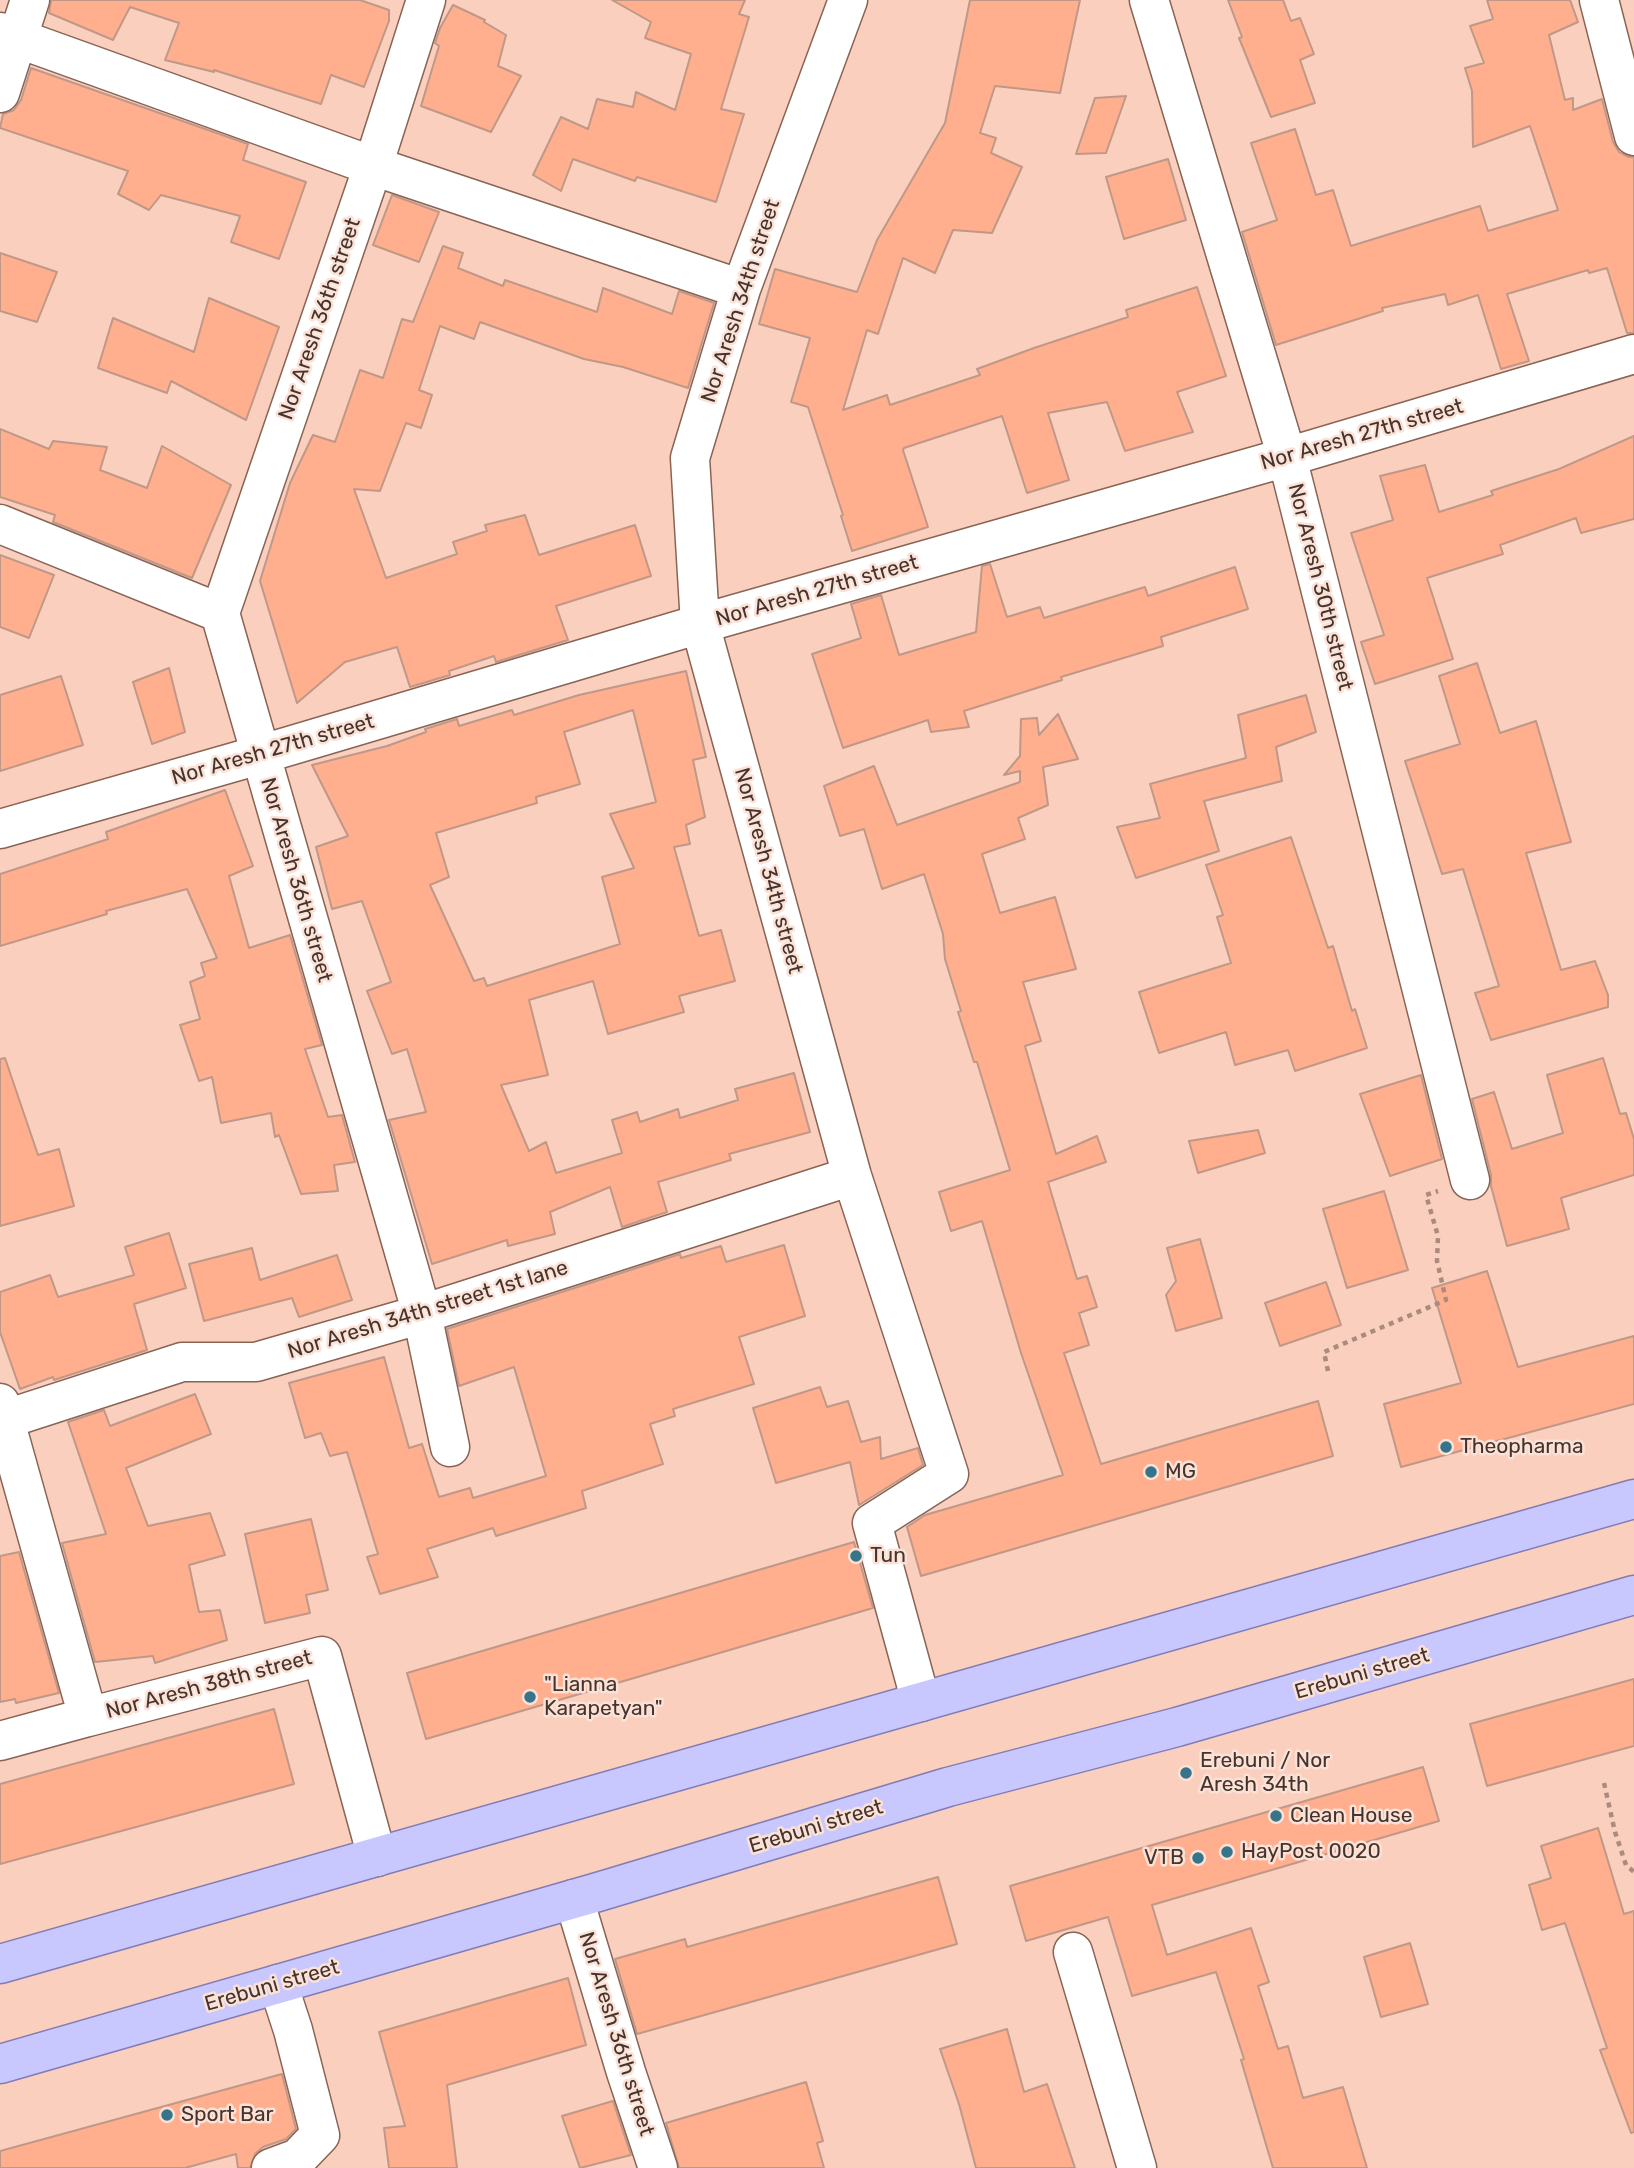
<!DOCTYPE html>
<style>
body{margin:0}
canvas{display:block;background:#facfbe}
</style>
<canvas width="1634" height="2168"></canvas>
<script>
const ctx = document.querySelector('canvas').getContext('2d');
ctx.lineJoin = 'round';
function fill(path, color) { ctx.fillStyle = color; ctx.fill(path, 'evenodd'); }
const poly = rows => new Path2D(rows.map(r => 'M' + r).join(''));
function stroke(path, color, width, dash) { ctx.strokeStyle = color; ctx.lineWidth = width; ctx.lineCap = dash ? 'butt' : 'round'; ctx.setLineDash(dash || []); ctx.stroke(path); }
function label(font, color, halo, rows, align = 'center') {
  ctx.font = font + ' Rubik,sans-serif'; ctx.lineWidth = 5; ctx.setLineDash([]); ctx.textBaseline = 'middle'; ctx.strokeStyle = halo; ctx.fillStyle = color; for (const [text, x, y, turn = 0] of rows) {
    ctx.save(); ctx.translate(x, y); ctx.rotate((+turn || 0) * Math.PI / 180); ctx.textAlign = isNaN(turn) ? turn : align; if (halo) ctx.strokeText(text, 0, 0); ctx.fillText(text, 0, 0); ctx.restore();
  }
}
const building = poly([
 [51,0,360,0,389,10,389,21,364,87,331,75,321,104,214,70,214,72,165,60,179,23,130,7,113,40,49,13,51,0],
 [612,0,745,0,739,14,749,17,721,109,744,114,716,202,637,177,635,181,573,159,561,191,533,175,561,117,588,129,597,99,633,107,636,92,675,110,691,54,645,38,651,22,612,0],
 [970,0,1080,0,1060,93,995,86,980,133,996,138,991,153,1022,167,992,233,953,230,935,273,903,258,878,334,867,330,843,410,887,395,890,405,980,375,977,369,1034,348,1128,317,1126,310,1197,287,1226,376,1177,392,1193,432,1125,451,1107,402,1048,413,1069,480,1027,493,1002,416,904,448,903,450,928,527,852,551,841,516,843,515,808,407,791,402,810,338,759,324,775,269,857,292,877,240,945,123,970,0],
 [1228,0,1283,0,1291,21,1300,18,1314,54,1300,60,1315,103,1271,117,1239,38,1242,37,1228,0],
 [1487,0,1570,0,1578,22,1549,35,1565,100,1573,98,1573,110,1602,99,1613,142,1619,152,1628,157,1634,157,1634,333,1627,333,1607,268,1589,273,1588,270,1507,294,1529,361,1501,369,1478,295,1448,305,1445,294,1382,308,1383,311,1276,345,1242,232,1277,220,1251,143,1295,129,1316,195,1333,190,1351,246,1480,206,1488,231,1558,210,1530,126,1473,147,1472,91,1465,68,1484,63,1470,26,1493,19,1487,0],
 [453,5,485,20,484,22,506,35,498,66,521,76,491,132,421,106,439,46,435,43,440,28,453,5],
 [31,68,248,144,243,160,306,182,279,259,231,242,240,216,161,195,149,210,118,194,128,171,0,128,3,114,14,110,21,100,31,68],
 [1126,96,1106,153,1076,154,1095,98,1126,96],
 [1168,159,1186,220,1124,239,1106,177,1168,159],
 [392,195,439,212,419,262,373,245,392,195],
 [443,246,463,253,458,268,503,286,505,280,597,312,603,288,672,314,679,291,714,303,688,388,623,367,584,359,480,322,474,339,440,326,419,390,432,395,421,428,406,423,380,491,354,489,386,578,457,554,453,542,487,531,485,525,525,515,539,555,635,525,651,576,556,606,568,640,496,662,494,656,449,671,450,675,410,687,397,647,345,662,297,703,260,581,290,483,313,435,335,442,360,370,383,378,402,319,413,322,443,246],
 [0,253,57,272,37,322,0,311,0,253],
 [209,298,279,327,246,420,171,381,167,393,98,368,113,318,194,352,209,298],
 [0,429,49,449,53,441,107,447,100,470,147,488,162,446,231,485,192,578,53,522,55,515,0,497,0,429],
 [1634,436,1634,519,1581,533,1576,518,1500,545,1503,554,1427,578,1453,659,1375,684,1361,642,1384,635,1351,533,1393,520,1380,476,1425,465,1439,512,1493,495,1491,491,1559,469,1634,436],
 [0,555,54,575,29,638,0,627,0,555],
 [990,564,1007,617,1040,607,1044,618,1145,587,1148,596,1235,567,1248,609,1161,637,1163,646,1061,677,1062,680,964,711,969,727,931,732,928,720,843,748,812,654,861,638,851,604,881,595,899,655,976,632,982,566,990,564],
 [1477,663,1500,733,1536,721,1571,842,1526,853,1561,970,1595,961,1608,995,1608,1007,1491,1040,1475,993,1499,986,1463,869,1442,874,1405,761,1460,744,1439,676,1477,663],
 [169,668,185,732,152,744,133,682,169,668],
 [686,671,706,757,693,760,705,817,686,825,690,844,674,847,699,936,721,930,735,981,679,996,684,1012,608,1034,593,981,529,1000,548,1075,501,1085,529,1151,546,1142,556,1173,622,1153,612,1120,637,1112,640,1122,678,1109,680,1118,738,1100,735,1089,794,1073,810,1132,729,1154,731,1160,658,1182,667,1212,622,1227,610,1187,550,1212,555,1234,508,1246,507,1240,432,1264,389,1120,426,1112,407,1049,392,1054,367,991,391,982,362,901,332,909,316,847,348,836,312,765,387,746,426,732,425,729,457,719,459,726,512,710,514,715,579,695,686,671],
 [633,710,656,802,610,814,634,868,602,877,620,944,487,986,484,978,474,981,430,885,449,877,436,833,537,803,536,797,580,784,564,732,633,710],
 [61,676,83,745,0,771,0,695,61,676],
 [1306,695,1316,732,1276,747,1282,781,1204,801,1219,851,1136,878,1117,827,1160,818,1150,784,1246,758,1238,715,1306,695],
 [1058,714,1078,759,1043,767,1048,805,1018,818,1025,839,982,854,1000,913,1055,897,1076,969,1023,982,1041,1041,1025,1046,1056,1154,1097,1136,1106,1162,1048,1182,1077,1279,1087,1276,1097,1307,1079,1313,1089,1345,1064,1353,1101,1464,1318,1401,1333,1456,921,1576,907,1527,925,1515,1063,1475,1021,1353,982,1221,951,1231,939,1192,1010,1170,977,1062,974,1062,958,1012,961,1011,945,959,943,934,924,874,882,889,864,829,840,836,824,786,874,766,897,825,1020,782,1020,771,1004,775,1020,756,1021,719,1037,718,1039,735,1058,714],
 [225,790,253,866,229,876,249,948,290,935,322,1045,305,1049,328,1117,342,1115,355,1162,334,1165,338,1191,301,1194,279,1135,275,1137,271,1113,221,1123,212,1077,199,1081,180,1025,200,1019,190,982,205,976,201,963,217,958,187,889,106,911,107,914,0,946,0,874,108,839,106,832,225,790],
 [1291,837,1328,948,1333,946,1352,1011,1355,1009,1367,1048,1295,1071,1288,1050,1235,1065,1226,1032,1159,1053,1139,992,1231,963,1217,917,1223,915,1206,865,1291,837],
 [5,1058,38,1155,59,1149,74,1206,0,1226,0,1059,5,1058],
 [1603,1058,1620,1114,1626,1113,1634,1139,1634,1175,1561,1198,1569,1229,1507,1246,1491,1186,1491,1175,1472,1099,1494,1092,1512,1149,1563,1133,1547,1075,1603,1058],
 [1421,1075,1442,1159,1390,1176,1360,1094,1421,1075],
 [1258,1130,1265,1153,1198,1173,1189,1141,1258,1130],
 [1384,1191,1408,1270,1347,1288,1323,1209,1384,1191],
 [169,1233,186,1288,134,1304,147,1350,54,1380,53,1377,20,1389,0,1332,0,1292,50,1275,58,1297,134,1275,125,1247,169,1233],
 [1200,1239,1222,1318,1176,1331,1166,1295,1176,1281,1167,1248,1200,1239],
 [784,1245,805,1316,739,1337,754,1384,673,1409,675,1416,650,1424,663,1464,582,1491,586,1508,496,1536,493,1528,427,1549,438,1577,380,1594,367,1557,378,1554,347,1452,330,1456,321,1433,305,1438,289,1383,384,1357,409,1448,422,1444,439,1497,470,1488,473,1498,546,1476,514,1367,459,1386,447,1329,680,1254,681,1258,721,1246,726,1262,784,1245],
 [252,1248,260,1280,337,1255,352,1300,299,1317,292,1298,204,1321,189,1264,252,1248],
 [1487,1271,1518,1367,1634,1336,1634,1404,1401,1467,1384,1404,1461,1383,1432,1288,1487,1271],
 [1326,1282,1341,1325,1280,1346,1265,1303,1326,1282],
 [820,1387,827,1407,848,1401,861,1442,880,1437,881,1459,918,1448,923,1465,859,1505,850,1462,776,1483,753,1408,820,1387],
 [195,1394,211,1434,126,1468,148,1526,210,1513,225,1555,189,1565,199,1612,220,1610,227,1640,155,1663,153,1656,95,1662,62,1543,106,1534,68,1422,104,1410,110,1426,195,1394],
 [311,1519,328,1590,306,1595,310,1613,265,1623,245,1534,311,1519],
 [854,1542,873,1608,426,1739,407,1673,854,1542],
 [19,1552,59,1693,16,1703,15,1699,0,1702,0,1556,19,1552],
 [1634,1679,1634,1746,1487,1786,1470,1724,1634,1679],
 [274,1709,294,1784,0,1864,0,1784,274,1709],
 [1423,1767,1439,1821,1152,1905,1167,1955,1251,1928,1269,1982,1258,1986,1278,2049,1288,2046,1303,2098,1343,2087,1367,2168,1273,2168,1241,2060,1244,2059,1216,1972,1132,1996,1108,1917,1026,1941,1010,1886,1423,1767],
 [1598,1828,1624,1914,1634,1911,1634,2132,1631,2133,1600,2050,1607,2048,1565,1923,1542,1930,1529,1885,1551,1878,1541,1846,1598,1828],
 [938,1877,957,1944,637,2034,615,1959,685,1939,687,1947,938,1877],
 [1410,1943,1428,2004,1381,2017,1364,1957,1410,1943],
 [568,1978,586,2045,447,2085,457,2168,389,2168,384,2128,405,2126,379,2032,568,1978],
 [1007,2029,1024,2092,1047,2084,1075,2168,976,2168,959,2104,940,2049,1007,2029],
 [282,2074,296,2129,286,2139,263,2147,255,2154,250,2168,238,2168,236,2154,185,2168,0,2168,0,2151,282,2074],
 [806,2082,823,2141,817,2143,824,2168,679,2168,666,2123,806,2082],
 [613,2101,631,2155,580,2168,562,2116,613,2101]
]);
fill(building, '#ffae8e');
stroke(building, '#c09888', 2);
const minor = poly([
 [426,0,373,166,220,613,422,1314,450,1447],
 [848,0,741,289,690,458,700,624,852,1176,949,1474,872,1523,921,1702],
 [1149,0,1287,457,1470,1180],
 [1599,0,1634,136],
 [0,32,373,166,741,289],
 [0,93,30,0],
 [0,524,220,613],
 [0,829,259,755,700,624,1287,457,1634,354],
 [0,1403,88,1717,322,1656,377,1857],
 [0,1421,182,1362,256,1362,422,1314,852,1176],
 [0,1741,88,1717],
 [574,1899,626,2072,658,2168],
 [1073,1952,1137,2168],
 [271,2168,298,2158,320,2135,293,2030,278,1984]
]);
const major = poly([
 [0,1964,1634,1499],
 [0,2064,598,1892,948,1787,1177,1727,1634,1595]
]);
stroke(minor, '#896455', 41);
stroke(major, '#827cb5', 41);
stroke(poly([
 [1328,1371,1324,1352,1446,1300,1437,1261,1438,1236,1426,1195,1438,1191],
 [1604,1783,1615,1832,1626,1865,1634,1872]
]), '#aa8b7e', 4.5, [5, 5]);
stroke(minor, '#fff', 38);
stroke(major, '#c8c7fe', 38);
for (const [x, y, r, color] of [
 [1446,1447,7,"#357489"],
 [1151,1472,7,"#357489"],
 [856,1556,7,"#357489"],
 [530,1697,7,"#357489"],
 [1186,1773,7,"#357489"],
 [1276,1816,7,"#357489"],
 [1227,1852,7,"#357489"],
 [1198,1858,7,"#357489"],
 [167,2115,7,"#357489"]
]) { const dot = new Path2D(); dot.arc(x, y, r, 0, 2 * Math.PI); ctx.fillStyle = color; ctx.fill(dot); stroke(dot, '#fbe1d6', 2.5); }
label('21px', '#44342d', '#fbe1d6', [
 ["Nor Aresh 34th street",741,301,-72],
 ["Nor Aresh 36th street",320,319,-71],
 ["Nor Aresh 27th street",1362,435,-16],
 ["Nor Aresh 30th street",1320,587,76],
 ["Nor Aresh 27th street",817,591,-16],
 ["Nor Aresh 27th street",273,750,-16],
 ["Nor Aresh 34th street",768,871,75],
 ["Nor Aresh 36th street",296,880,74],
 ["Nor Aresh 34th street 1st lane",428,1310,-17],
 ["Erebuni street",1362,1674,-16],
 ["Nor Aresh 38th street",209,1685,-15],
 ["Erebuni street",816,1827,-17],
 ["Erebuni street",272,1986,-16],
 ["Nor Aresh 36th street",616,2034,73]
]);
label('21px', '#44342d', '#fbe1d6', [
 ["Theopharma",1460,1447],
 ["MG",1165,1472],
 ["Tun",870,1556],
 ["\"Lianna",544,1685],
 ["Karapetyan\"",544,1709],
 ["Erebuni / Nor",1200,1761],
 ["Aresh 34th",1200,1785],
 ["Clean House",1290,1816],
 ["HayPost 0020",1241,1852],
 ["VTB",1184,1858,"right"],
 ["Sport Bar",181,2115]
], 'left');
</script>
